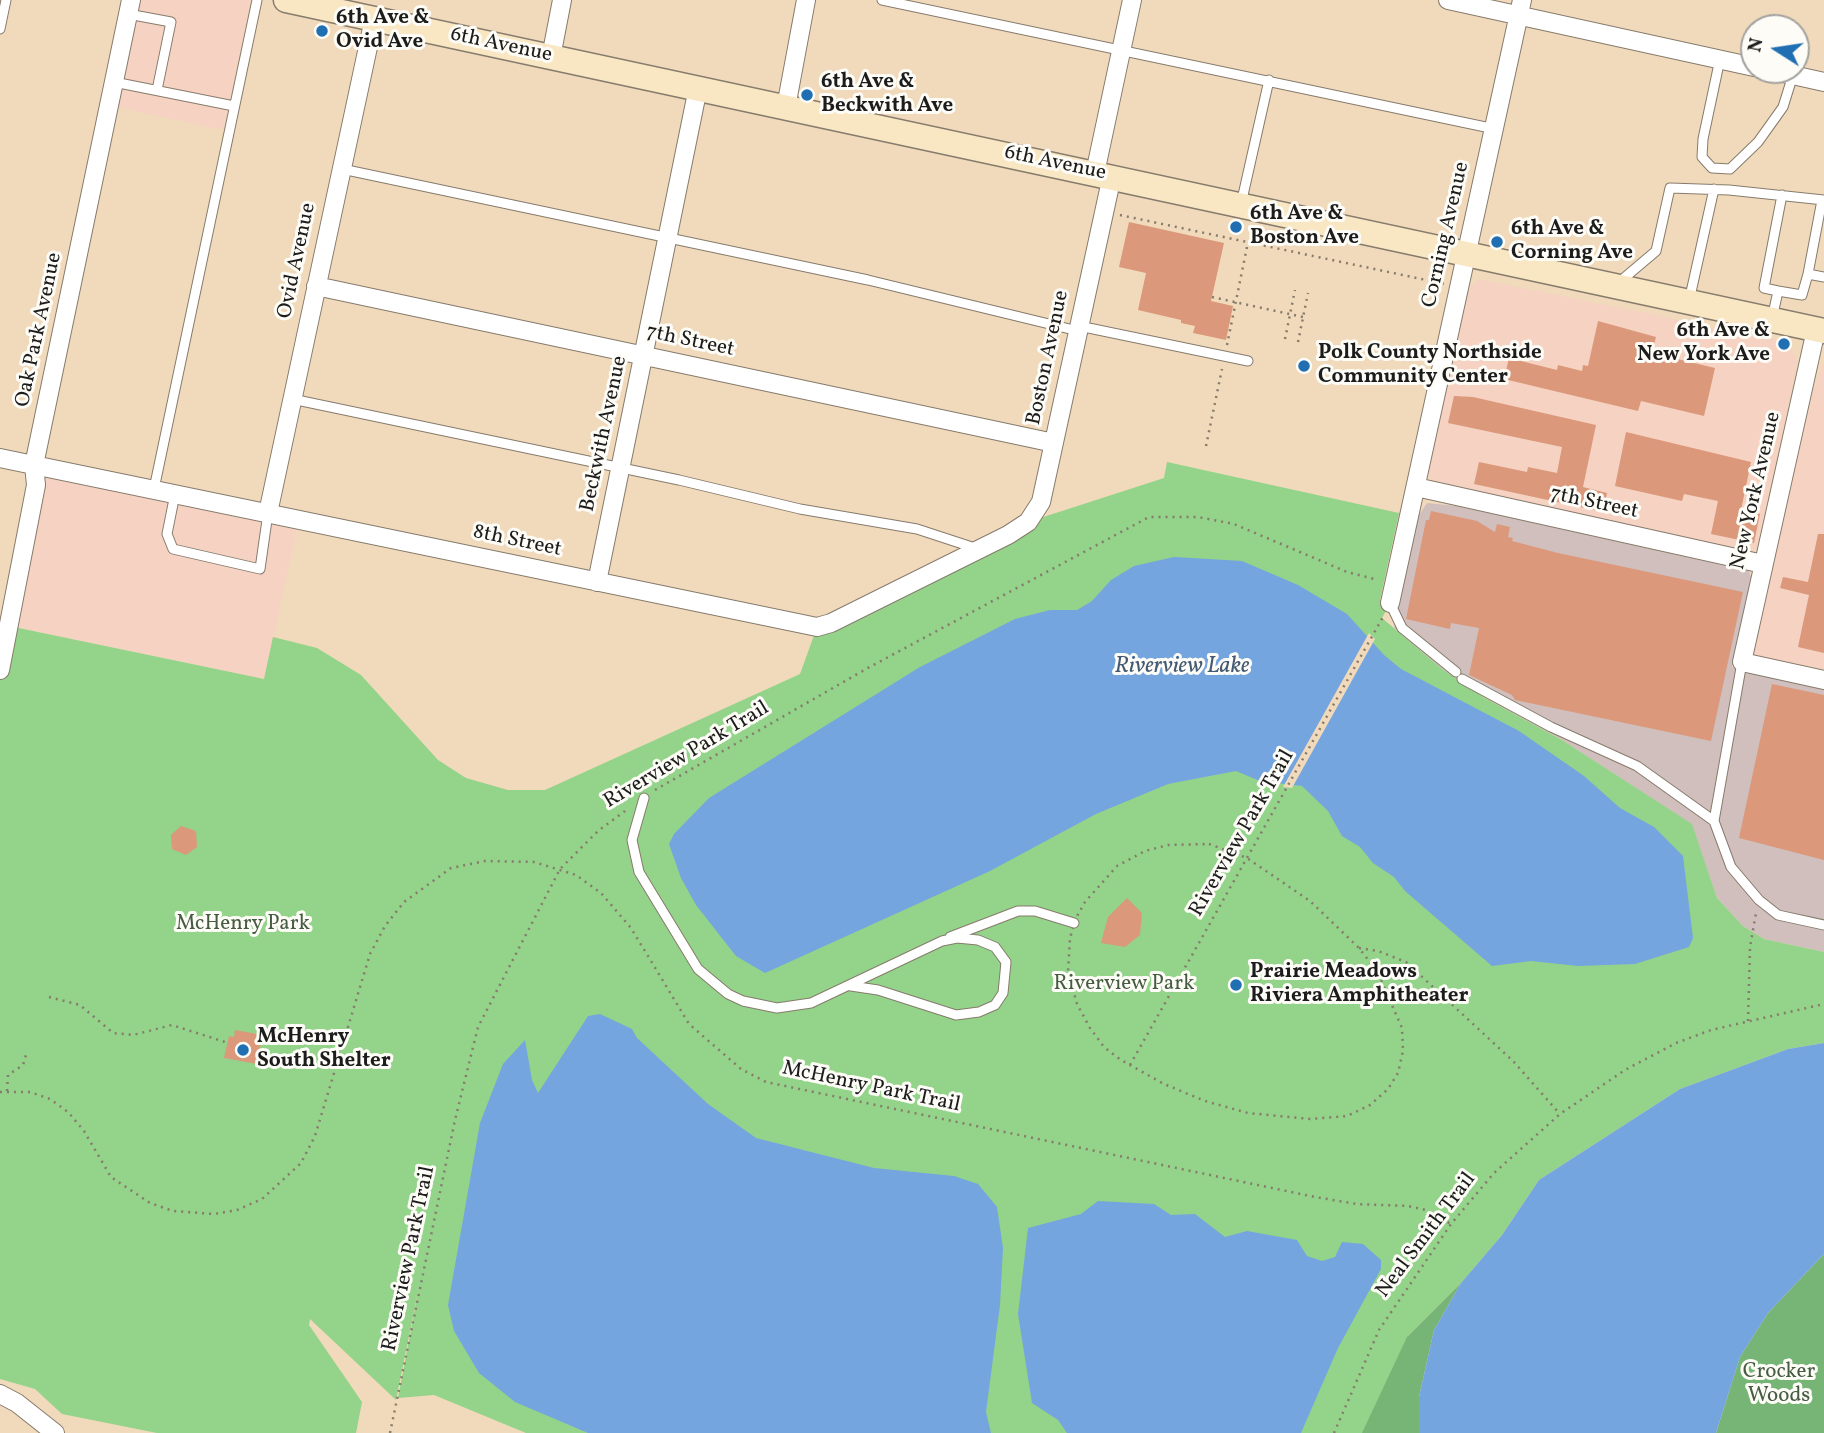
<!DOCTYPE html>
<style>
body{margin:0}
#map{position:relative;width:1824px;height:1433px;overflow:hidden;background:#f1dabb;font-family:Vollkorn,serif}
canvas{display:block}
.north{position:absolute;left:1740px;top:14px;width:70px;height:70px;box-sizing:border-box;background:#fdfcf7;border:2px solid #a3a29f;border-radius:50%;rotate:282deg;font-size:19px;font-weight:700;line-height:28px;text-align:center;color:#1c1c1c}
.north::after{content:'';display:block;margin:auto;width:24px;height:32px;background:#1f6fb2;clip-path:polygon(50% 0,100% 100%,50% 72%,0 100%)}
</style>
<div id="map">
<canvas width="1824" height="1433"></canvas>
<div class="north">N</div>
</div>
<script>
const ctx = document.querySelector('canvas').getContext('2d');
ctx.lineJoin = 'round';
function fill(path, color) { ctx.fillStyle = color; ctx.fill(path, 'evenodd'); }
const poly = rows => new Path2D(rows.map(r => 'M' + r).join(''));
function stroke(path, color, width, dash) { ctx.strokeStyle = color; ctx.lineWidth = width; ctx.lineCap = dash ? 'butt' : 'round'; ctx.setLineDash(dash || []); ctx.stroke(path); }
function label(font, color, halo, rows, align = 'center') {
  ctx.font = font + ' Vollkorn,serif'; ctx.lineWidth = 6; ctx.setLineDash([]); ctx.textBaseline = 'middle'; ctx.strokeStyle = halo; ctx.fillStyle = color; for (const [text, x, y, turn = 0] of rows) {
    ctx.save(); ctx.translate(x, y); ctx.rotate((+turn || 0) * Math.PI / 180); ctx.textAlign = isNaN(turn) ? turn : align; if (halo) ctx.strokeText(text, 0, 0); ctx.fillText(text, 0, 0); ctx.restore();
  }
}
fill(poly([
 [131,0,257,0,229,131,110,106],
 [1478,279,1782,341,1790,346,1797,360,1794,379,1757,549,1747,552,1431,481,1428,473,1465,303,1470,287],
 [1824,361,1824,672,1753,657,1810,398],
 [34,465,299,519,264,679,9,626]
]), '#f5d2c2');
fill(poly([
 [1427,503,1458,506,1749,571,1751,578,1732,667,1824,688,1824,952,1764,939,1743,926,1717,898,1691,824,1562,740,1485,698,1442,669,1394,628,1419,515]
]), '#d1bfbd');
fill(poly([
 [1167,462,1399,513,1380,600,1390,603,1382,618,1442,669,1485,698,1562,740,1692,824,1717,898,1743,926,1764,939,1824,952,1824,1043,1788,1049,1680,1089,1539,1180,1502,1235,1461,1283,1408,1336,1419,1397,1419,1433,526,1433,434,1395,398,1398,420,1282,396,1400,310,1319,309,1325,362,1402,356,1433,157,1433,62,1414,35,1389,0,1379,0,670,9,626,264,679,273,637,317,648,361,675,438,760,466,778,508,790,545,790,800,674,817,627,1028,522,1164,478]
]), '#93d38a');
fill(poly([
 [1824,1254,1824,1433,1716,1433,1740,1357,1768,1313],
 [1461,1283,1434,1330,1419,1397,1419,1433,1362,1433,1407,1337]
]), '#76b576');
fill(poly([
 [1174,557,1242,561,1298,585,1347,614,1384,655,1401,669,1519,731,1584,776,1620,808,1654,827,1683,856,1693,938,1689,947,1635,964,1578,966,1531,961,1492,966,1405,891,1394,877,1373,863,1360,847,1342,836,1328,811,1302,786,1260,781,1236,771,1168,784,1096,814,990,871,765,973,736,956,696,905,681,878,669,844,674,834,709,798,920,667,1015,619,1050,610,1077,610,1092,601,1111,580,1134,566],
 [600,1014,632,1029,637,1038,708,1104,756,1138,874,1168,954,1176,978,1184,997,1207,1003,1248,1000,1305,986,1412,991,1433,588,1433,515,1402,479,1373,454,1331,448,1305,480,1123,503,1064,525,1040,532,1080,538,1093,588,1016],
 [1824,1043,1824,1254,1768,1313,1740,1357,1716,1433,1419,1433,1419,1397,1434,1330,1461,1283,1502,1235,1539,1180,1680,1089,1788,1049],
 [1098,1201,1154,1204,1171,1215,1195,1214,1225,1237,1247,1231,1297,1240,1307,1256,1322,1261,1335,1257,1342,1242,1363,1244,1381,1260,1381,1269,1338,1348,1301,1433,1067,1433,1058,1420,1032,1403,1018,1314,1028,1228,1081,1214]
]), '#75a5df');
fill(poly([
 [1369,633,1375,639,1292,788,1283,787]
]), '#f1dabb');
fill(poly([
 [1129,222,1224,243,1211,301,1233,306,1226,340,1193,333,1195,326,1181,323,1181,320,1138,310,1146,273,1119,267],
 [1598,321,1656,337,1652,353,1715,368,1704,416,1641,401,1638,411,1504,379,1509,358,1557,370,1558,365,1582,371,1583,365,1588,366],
 [1454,396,1473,397,1596,425,1583,487,1607,493,1603,512,1474,484,1479,462,1527,472,1528,467,1557,473,1562,447,1448,423],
 [1626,432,1751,462,1741,510,1760,514,1754,543,1711,534,1718,501,1684,494,1682,501,1615,486],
 [1431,511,1477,521,1495,532,1497,524,1510,527,1508,537,1513,538,1512,541,1558,553,1743,592,1711,741,1515,700,1512,695,1469,675,1479,628,1451,623,1450,629,1406,619,1426,520,1429,520],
 [1818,534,1824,534,1824,653,1798,647,1809,595,1780,588,1783,577,1808,582],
 [1772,684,1824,695,1824,860,1739,838],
 [181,826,196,831,197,847,186,855,172,849,171,835],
 [1127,898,1142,913,1140,935,1125,947,1101,943,1108,917],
 [235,1030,257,1034,255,1042,261,1043,257,1064,224,1058,229,1036,234,1037]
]), '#db987a');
const service = poly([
 [882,0,1495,129],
 [128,14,171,22,157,90],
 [0,29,6,0],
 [1720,59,1703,139,1702,157,1712,168,1730,169,1758,142,1783,107,1793,75],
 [114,82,234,106],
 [342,169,868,280,1078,331],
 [1822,200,1808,274,1824,277],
 [1241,204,1269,80],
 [1617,284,1656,251,1670,188,1729,190,1824,200],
 [1778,291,1802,295,1808,274],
 [1689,301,1714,189],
 [1772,319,1778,291,1764,288,1782,195],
 [1079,326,1248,361],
 [292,399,679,480,800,509,917,529,978,549],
 [154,489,257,0],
 [175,494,167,534,173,549,260,569,268,513],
 [1390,603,1402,628,1456,672],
 [1742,662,1714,821,1731,867,1759,900,1778,915,1824,925],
 [1462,679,1551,727,1637,766,1714,821],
 [644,798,632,840,639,872,698,969,728,994,743,1001,777,1008,811,1003,942,941,957,938,978,940,995,947,1006,962,1003,993,995,1005,979,1012,956,1015,878,990,851,986],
 [950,937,1018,911,1035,911,1074,923]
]);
const minor = poly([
 [1448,0,1754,67],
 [551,57,562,0],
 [1770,70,1824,82],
 [786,107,806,0],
 [1095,173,1132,0],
 [316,286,1054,443],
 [1816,330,1742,662,1824,680],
 [0,458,817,627,831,623,1008,535,1028,522,1041,502,1112,176],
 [1416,487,1763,564],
 [268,513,374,19],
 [597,582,698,88],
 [1390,603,1522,0],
 [0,670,36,485,34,465,131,0],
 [0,1394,17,1403,55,1433]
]);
const secondary = poly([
 [286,0,1824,331]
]);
stroke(service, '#867b6c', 11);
stroke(minor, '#867b6c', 20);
stroke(secondary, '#867b6c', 27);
stroke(poly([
 [1120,215,1445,284],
 [1212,297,1303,317],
 [1285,339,1295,290],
 [1298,342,1308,293],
 [1227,345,1248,242],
 [1206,446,1222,369],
 [655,790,866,669,1149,517,1198,517,1234,524,1347,572,1378,580],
 [1209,844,1247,858,1310,901,1359,948,1377,971,1402,1028,1403,1051,1398,1073,1388,1089,1370,1105,1347,1116,1310,1119,1248,1113,1205,1101,1164,1084,1121,1060,1104,1047,1090,1028,1077,1004,1068,972,1070,938,1076,918,1085,902,1117,866,1145,851,1168,845,1209,844],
 [1359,948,1378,951,1406,962,1513,1061,1560,1114],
 [49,997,80,1005,113,1033,133,1035,172,1025,225,1042],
 [1748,1021,1750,947,1756,913],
 [1130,1065,1383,617],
 [7,1091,8,1075,23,1065,26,1055],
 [0,1092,30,1092,50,1099,68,1112,84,1131,111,1177,150,1203,173,1211,214,1214,237,1210,262,1199,301,1163,315,1136,370,954,385,926,404,902,451,868,485,861,534,862,576,875,601,893,631,928,689,1024,741,1069,766,1082,1315,1197,1357,1204,1408,1206,1426,1210,1451,1224],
 [390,1433,455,1120,478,1027,560,869,598,831,629,808],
 [1334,1433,1379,1330,1451,1224,1494,1173,1560,1114,1625,1070,1676,1043,1711,1030,1824,1004]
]), '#867b6c', 2.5, [2, 5]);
stroke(service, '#fff', 9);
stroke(minor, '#fff', 18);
stroke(secondary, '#f9e7c3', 24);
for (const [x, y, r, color] of [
 [322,31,7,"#1f6fb2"],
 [807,95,7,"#1f6fb2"],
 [1236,227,7,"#1f6fb2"],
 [1497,242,7,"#1f6fb2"],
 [1784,344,7,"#1f6fb2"],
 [1304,366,7,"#1f6fb2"],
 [1236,985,7,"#1f6fb2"],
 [243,1050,7,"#1f6fb2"]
]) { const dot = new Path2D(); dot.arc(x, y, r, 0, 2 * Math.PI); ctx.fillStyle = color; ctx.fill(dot); stroke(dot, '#fdfcf7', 2.5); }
label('bold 21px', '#1c1c1c', '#fdfcf7', [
 ["6th Ave &",336,19],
 ["Ovid Ave",336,43],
 ["6th Ave &",821,83],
 ["Beckwith Ave",821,107],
 ["6th Ave &",1250,215],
 ["Boston Ave",1250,239],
 ["6th Ave &",1511,230],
 ["Corning Ave",1511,254],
 ["6th Ave &",1770,332,"right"],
 ["New York Ave",1770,356,"right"],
 ["Polk County Northside",1318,354],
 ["Community Center",1318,378],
 ["Prairie Meadows",1250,973],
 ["Riviera Amphitheater",1250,997],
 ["McHenry",257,1038],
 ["South Shelter",257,1062]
], 'left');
label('21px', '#1c1c1c', '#fdfcf7', [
 ["6th Avenue",501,46,12],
 ["6th Avenue",1055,164,12],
 ["Corning Avenue",1447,235,-77],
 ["Ovid Avenue",298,261,-78],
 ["Oak Park Avenue",40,330,-78],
 ["7th Street",690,342,12],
 ["Boston Avenue",1049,358,-78],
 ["Beckwith Avenue",605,434,-78],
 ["New York Avenue",1757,491,-77],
 ["7th Street",1594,504,12],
 ["8th Street",517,542,12],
 ["Riverview Park Trail",687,756,-31],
 ["Riverview Park Trail",1243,834,-60],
 ["McHenry Park Trail",871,1088,12],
 ["Neal Smith Trail",1427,1236,-53],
 ["Riverview Park Trail",410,1259,-78]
]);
label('21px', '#465c42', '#fdfcf7', [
 ["McHenry Park",243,925],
 ["Riverview Park",1124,985],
 ["Crocker",1779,1373],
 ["Woods",1779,1397]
]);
label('italic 23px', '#445a74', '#fdfcf7', [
 ["Riverview Lake",1182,668]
]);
</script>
